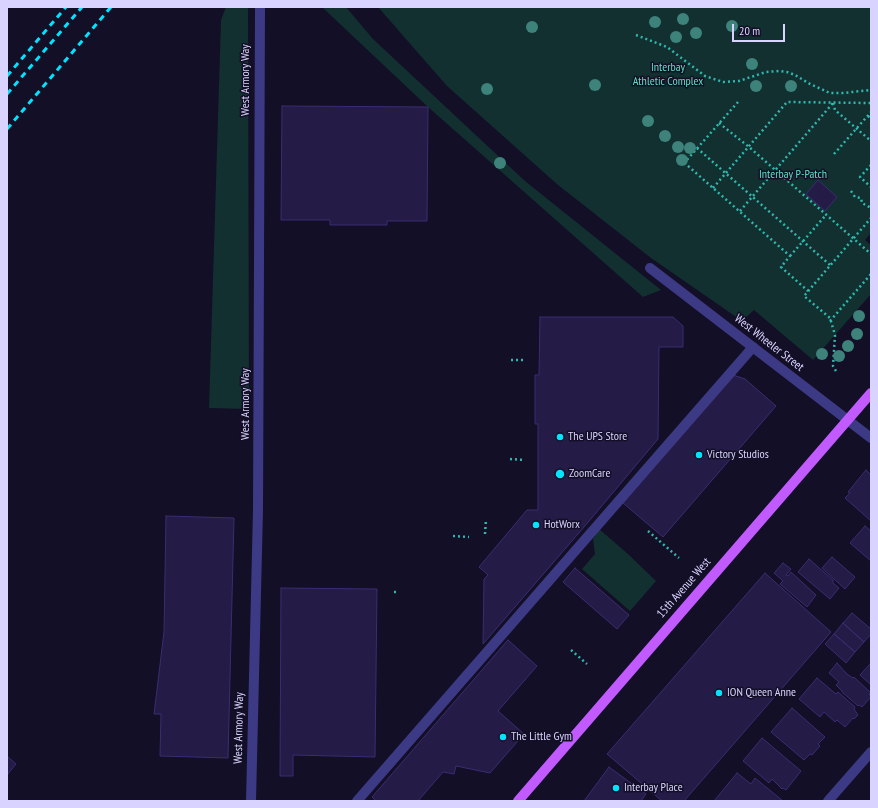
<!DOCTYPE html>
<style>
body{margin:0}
#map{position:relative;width:878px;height:808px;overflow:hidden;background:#130f26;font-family:"PT Sans Narrow",sans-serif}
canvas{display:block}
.frame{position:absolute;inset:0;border:8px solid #d9d4ff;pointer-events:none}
.scale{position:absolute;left:732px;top:24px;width:53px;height:18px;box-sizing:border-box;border:2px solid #d9d4ff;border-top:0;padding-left:5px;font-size:12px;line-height:14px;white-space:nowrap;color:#d9d4ff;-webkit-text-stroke:3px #130f26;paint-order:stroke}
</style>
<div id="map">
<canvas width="878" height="808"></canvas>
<div class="frame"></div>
<div class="scale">20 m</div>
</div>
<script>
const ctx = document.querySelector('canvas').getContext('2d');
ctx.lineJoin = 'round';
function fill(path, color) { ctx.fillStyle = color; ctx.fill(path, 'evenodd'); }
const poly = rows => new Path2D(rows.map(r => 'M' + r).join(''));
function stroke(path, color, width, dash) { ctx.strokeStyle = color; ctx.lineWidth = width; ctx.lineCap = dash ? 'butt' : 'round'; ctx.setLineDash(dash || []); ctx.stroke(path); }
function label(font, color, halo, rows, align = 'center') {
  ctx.font = font + ' "PT Sans Narrow",sans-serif'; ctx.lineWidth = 3; ctx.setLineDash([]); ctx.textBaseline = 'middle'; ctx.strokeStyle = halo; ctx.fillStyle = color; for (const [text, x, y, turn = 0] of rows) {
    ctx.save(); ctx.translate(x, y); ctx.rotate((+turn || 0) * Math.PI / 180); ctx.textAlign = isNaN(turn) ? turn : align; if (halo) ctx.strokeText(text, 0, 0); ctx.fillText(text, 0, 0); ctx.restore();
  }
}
fill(poly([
 [226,7,248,7,249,409,209,408,221,20],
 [322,7,346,7,373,39,525,181,661,290,643,297,428,107],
 [378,7,871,7,871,233,865,240,871,245,871,294,813,360,754,310,742,321,651,258,558,185,447,86],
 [599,529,628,554,656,581,630,611,582,569,595,554,593,539]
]), '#12302f');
const building = poly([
 [282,106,428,107,427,221,387,221,387,225,330,225,330,220,281,220,282,106],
 [818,180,837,197,825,211,806,194,818,180],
 [540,317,673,317,683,326,683,347,659,347,658,439,590,520,483,644,484,579,488,575,479,567,527,510,538,510,538,424,535,424,535,375,539,375,540,317],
 [733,375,745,379,776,406,663,537,623,503,733,375],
 [866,470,871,475,871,521,845,498,850,493,848,492,866,470],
 [166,516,234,518,228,758,160,756,161,714,154,714,164,632,166,516],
 [865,526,871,531,871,561,850,543,865,526],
 [832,557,855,577,845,589,822,568,832,557],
 [809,559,833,580,833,583,839,588,830,599,798,572,809,559],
 [783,563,791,569,786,575,788,576,791,572,816,595,807,607,780,584,783,581,774,573,783,563],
 [575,568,629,615,617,629,563,582,575,568],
 [765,573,831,632,684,801,662,801,607,754,765,573],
 [281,588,377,589,375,757,293,755,293,776,280,776,281,588],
 [852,613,871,629,871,634,864,642,843,623,852,613],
 [843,623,864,642,855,652,834,634,843,623],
 [834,634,855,652,846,663,825,644,834,634],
 [508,640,537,666,498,711,524,734,490,773,456,766,454,774,443,772,418,801,376,801,372,797,508,640],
 [837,663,847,674,853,678,854,677,871,693,869,694,871,697,862,707,859,705,858,706,842,692,842,691,836,685,839,682,829,673,837,663],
 [870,664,871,665,871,685,860,675,870,664],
 [817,678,836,694,838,692,855,707,854,709,858,715,854,719,853,718,845,727,837,720,835,722,824,712,820,717,799,699,817,678],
 [792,708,825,737,818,744,820,746,812,755,810,754,804,760,771,732,792,708],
 [762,738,801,771,786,790,783,788,782,789,772,779,769,783,743,761,762,738],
 [7,756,16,764,7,775,7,756],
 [609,767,646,794,641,801,584,801,609,767],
 [737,773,751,784,755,778,783,801,714,801,737,773]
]);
fill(building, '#241b47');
stroke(building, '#3b2d73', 1);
stroke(poly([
 [636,35,667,47,705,76,723,82,739,81,766,72,780,71,787,72,795,75,810,84,830,93,843,93,871,90],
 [738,102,685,162,687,165,790,256,781,267,808,291],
 [833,103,835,110,871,141],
 [868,116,871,119],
 [719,123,749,147,871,254],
 [697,148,830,265],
 [834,154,871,112],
 [871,165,860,177,871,187],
 [713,188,787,102,871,103],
 [851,191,855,197,861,198,862,203,871,208],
 [740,211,833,103],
 [790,256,826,215],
 [830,321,871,274],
 [511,360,526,360],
 [836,371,833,366,835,335,830,318,804,296,871,218],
 [510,459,525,460],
 [648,531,679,558],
 [485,534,486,519],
 [453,536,469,537],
 [394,592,397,592],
 [571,650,587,664]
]), '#2fb8b0', 2.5, [2, 3]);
stroke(poly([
 [357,801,753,347]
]), '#3d3a85', 10);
stroke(poly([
 [650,268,871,438],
 [251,801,258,510,260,7],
 [828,801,871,752]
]), '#3d3a85', 10);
stroke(poly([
 [518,801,871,393]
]), '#c25bff', 10);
stroke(poly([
 [7,76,66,7],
 [7,94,82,7],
 [7,129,111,7]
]), '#00e5ff', 3, [6, 5]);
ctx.fillStyle = '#3d827b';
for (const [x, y] of [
 [683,19],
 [655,22],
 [732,26],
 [532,27],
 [696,33],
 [676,37],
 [752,64],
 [595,85],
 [756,86],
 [791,86],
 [487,89],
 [648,121],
 [665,136],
 [678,147],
 [690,148],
 [682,160],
 [500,163],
 [859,316],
 [857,334],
 [848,346],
 [822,354],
 [839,356]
]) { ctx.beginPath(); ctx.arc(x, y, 6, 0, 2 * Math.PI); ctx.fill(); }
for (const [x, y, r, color] of [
 [560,437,4,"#00e5ff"],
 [699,455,4,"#00e5ff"],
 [560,474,5,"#00e5ff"],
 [536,525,4,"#00e5ff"],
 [719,693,4,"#00e5ff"],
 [503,737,4,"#00e5ff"],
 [616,788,4,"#00e5ff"]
]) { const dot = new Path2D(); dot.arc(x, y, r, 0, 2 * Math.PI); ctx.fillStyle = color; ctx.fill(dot); stroke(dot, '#130f26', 1.5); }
label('12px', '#5fe0c0', '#130f26', [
 ["Interbay",668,68],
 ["Athletic Complex",668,82],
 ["Interbay P-Patch",793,175]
]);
label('12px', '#d9d4ff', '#130f26', [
 ["West Armory Way",246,80,-90],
 ["West Wheeler Street",769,343,38],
 ["West Armory Way",246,404,-90],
 ["15th Avenue West",684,588,-49],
 ["West Armory Way",239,728,-89]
]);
label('12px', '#d9d4ff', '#130f26', [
 ["The UPS Store",568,437],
 ["Victory Studios",707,455],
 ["ZoomCare",569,474],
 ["HotWorx",544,525],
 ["ION Queen Anne",727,693],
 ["The Little Gym",511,737],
 ["Interbay Place",624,788]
], 'left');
</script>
